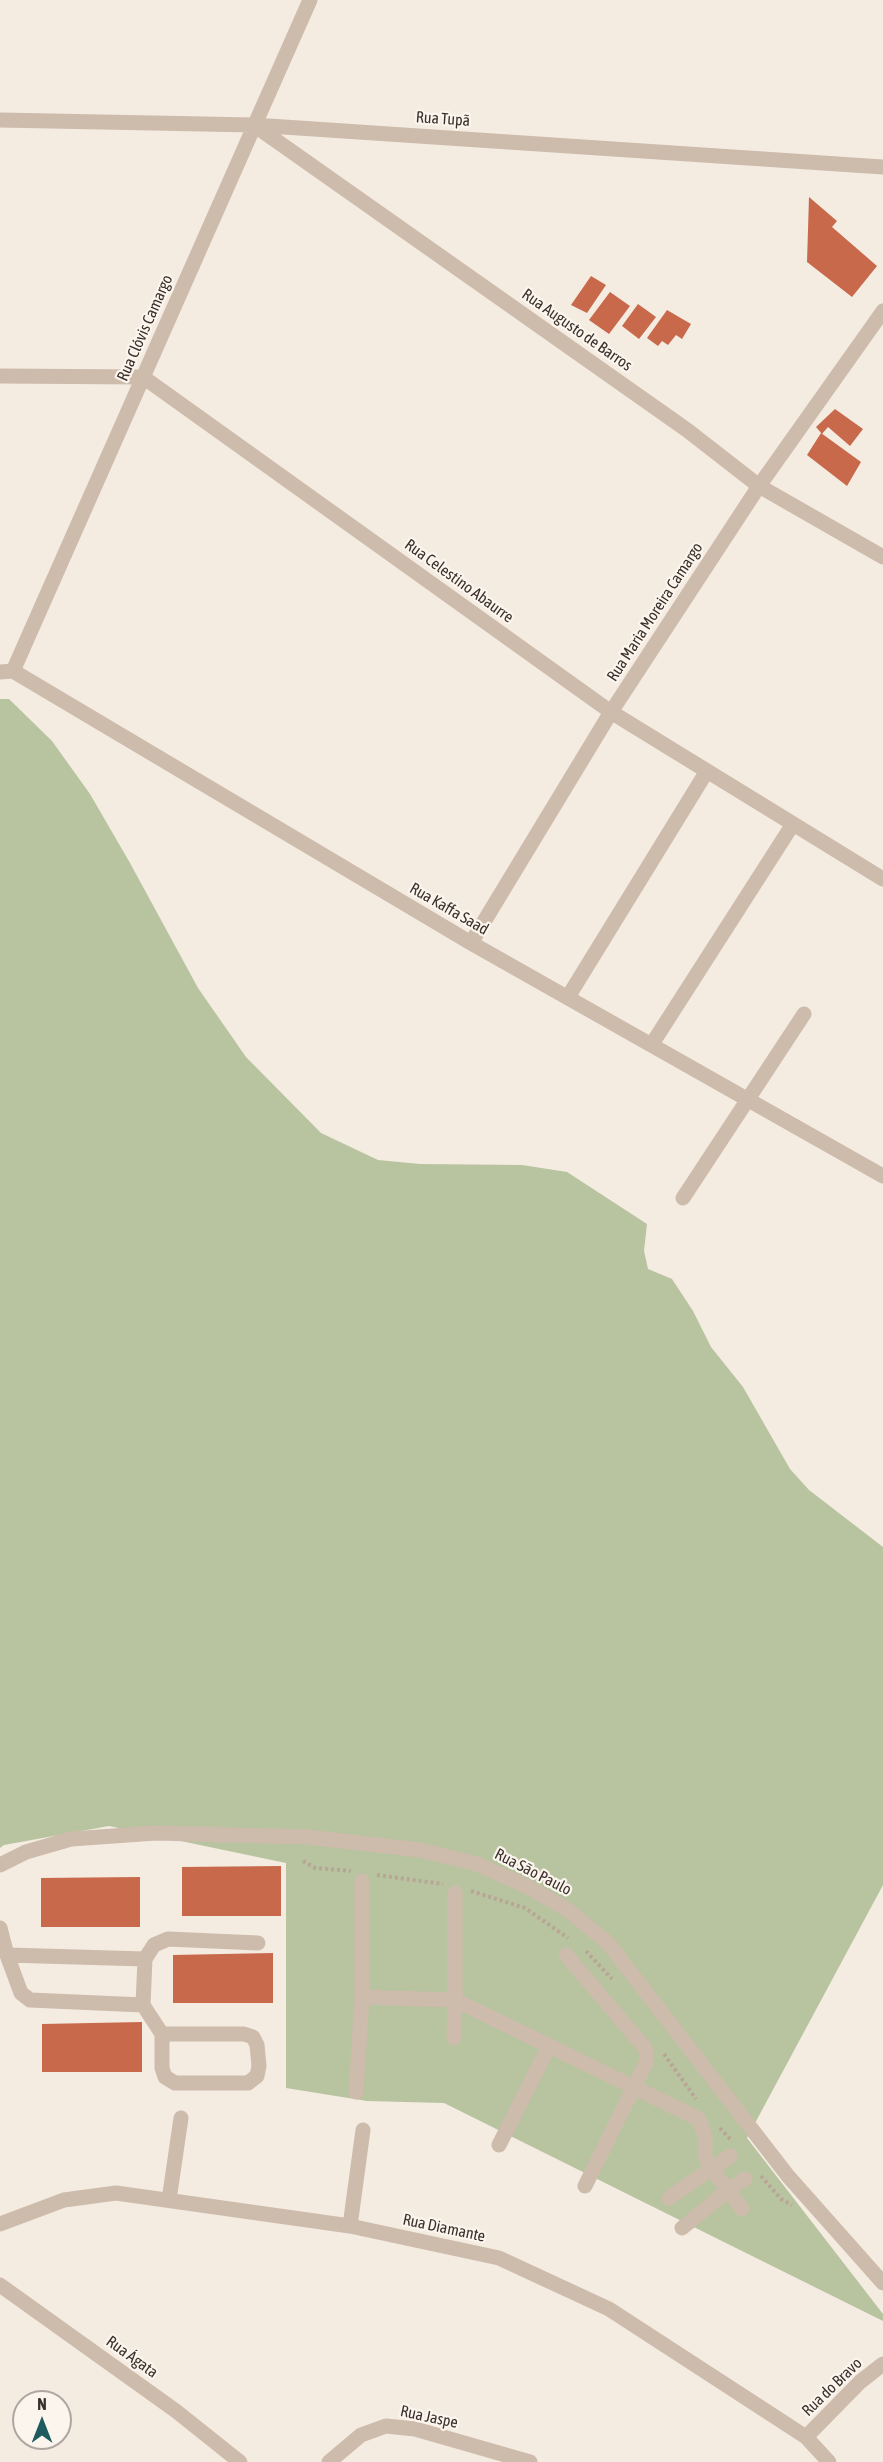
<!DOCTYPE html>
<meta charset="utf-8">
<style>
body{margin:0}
#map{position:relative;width:883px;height:2462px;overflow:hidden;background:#f4ebe1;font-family:"Asap Condensed",sans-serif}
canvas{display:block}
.north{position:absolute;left:12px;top:2390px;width:60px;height:60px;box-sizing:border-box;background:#fbf5ee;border:2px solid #aea6a0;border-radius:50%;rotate:0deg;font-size:16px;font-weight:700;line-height:24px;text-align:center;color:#3b302b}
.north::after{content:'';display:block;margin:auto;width:21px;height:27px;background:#1f5a5e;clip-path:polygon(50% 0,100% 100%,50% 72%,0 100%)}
</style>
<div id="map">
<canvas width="883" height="2462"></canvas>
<div class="north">N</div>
</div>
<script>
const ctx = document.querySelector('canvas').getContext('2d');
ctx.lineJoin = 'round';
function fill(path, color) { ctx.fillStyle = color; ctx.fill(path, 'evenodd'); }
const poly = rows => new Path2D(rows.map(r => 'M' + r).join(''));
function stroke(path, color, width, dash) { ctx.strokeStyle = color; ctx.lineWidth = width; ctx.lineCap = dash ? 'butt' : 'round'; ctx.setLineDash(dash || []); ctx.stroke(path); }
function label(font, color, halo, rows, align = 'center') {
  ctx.font = font + ' "Asap Condensed",sans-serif'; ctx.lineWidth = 4.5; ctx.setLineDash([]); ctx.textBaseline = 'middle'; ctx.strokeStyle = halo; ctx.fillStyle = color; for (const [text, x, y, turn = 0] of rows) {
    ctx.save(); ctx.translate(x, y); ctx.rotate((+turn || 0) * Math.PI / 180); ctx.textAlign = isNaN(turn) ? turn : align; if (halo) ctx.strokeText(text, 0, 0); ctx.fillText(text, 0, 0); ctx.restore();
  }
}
fill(poly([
 [0,699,9,699,52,741,90,794,130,863,198,988,246,1057,321,1133,378,1160,420,1164,522,1165,567,1172,647,1224,644,1251,648,1269,672,1279,693,1311,711,1347,743,1387,790,1469,809,1490,883,1547,883,1885,747,2138,883,2314,883,2321,444,2103,367,2101,286,2088,286,1863,109,1826,4,1845,0,1848]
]), '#b8c4a0');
fill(poly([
 [809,197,837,221,832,227,877,266,852,297,807,262],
 [591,276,606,285,587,313,571,305],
 [610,292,630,306,609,334,589,320],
 [638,304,656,317,639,339,622,326],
 [667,310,691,324,682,339,676,335,668,345,662,341,658,346,647,338],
 [835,409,863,429,850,446,828,427,822,434,816,427],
 [821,433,861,462,847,486,807,455],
 [281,1866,281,1916,182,1916,182,1867],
 [140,1877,140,1927,41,1927,41,1878],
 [273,1953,273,2003,173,2003,173,1955],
 [142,2022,142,2072,42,2072,42,2024]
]), '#c8694b');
stroke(poly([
 [303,1861,315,1868,351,1871],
 [377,1875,443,1884],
 [471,1891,525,1908,568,1938],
 [586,1951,612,1979],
 [664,2054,696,2099],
 [720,2128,731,2140],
 [761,2176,781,2199,792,2205]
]), '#b9a596', 4, [3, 3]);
stroke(poly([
 [0,120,254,125,883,167],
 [254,125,687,430,759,486,883,557],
 [0,376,143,377,611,712,883,879],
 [13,671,310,0],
 [0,672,13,671,471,943,883,1176],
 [471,943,611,712,759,486,883,311],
 [568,997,707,771],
 [652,1044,793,824],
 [683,1198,804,1014],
 [0,1865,26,1852,71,1839,156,1833,308,1837,420,1850,477,1864,526,1886,568,1910,608,1943,788,2176,883,2283],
 [362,1881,362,1997,455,2000,454,2038],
 [455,1893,455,2000,699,2119,705,2136,705,2156,711,2168,742,2209],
 [0,1928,7,1955,145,1959,154,1945,168,1939,258,1943],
 [7,1955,21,1993,30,2000,143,2005,145,1959],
 [566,1955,645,2048,647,2056,646,2063,585,2186],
 [143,2005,162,2034],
 [162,2034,244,2034,253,2037,257,2045,259,2066,257,2076,248,2083,175,2083,165,2077,162,2068,162,2034],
 [356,2092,362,1997],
 [499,2145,549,2046],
 [669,2198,730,2156],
 [169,2200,181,2118],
 [0,2224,64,2200,116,2193,350,2226,499,2258,609,2309,806,2437,829,2462],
 [350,2226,363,2130],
 [682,2228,728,2190,745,2179],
 [0,2285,176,2411,240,2462],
 [806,2437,860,2382,883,2364],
 [329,2462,361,2435,386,2426,415,2429,530,2462]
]), '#cdbbac', 15);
label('16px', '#3b302b', '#fbf5ee', [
 ["Rua Tupã",443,119,4],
 ["Rua Clóvis Camargo",145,328,-66],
 ["Rua Augusto de Barros",577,330,35],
 ["Rua Celestino Abaurre",459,581,36],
 ["Rua Maria Moreira Camargo",655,612,-57],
 ["Rua Kaffa Saad",449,909,30],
 ["Rua São Paulo",533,1872,27],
 ["Rua Diamante",444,2228,12],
 ["Rua Ágata",132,2357,36],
 ["Rua do Bravo",832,2387,-44],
 ["Rua Jaspe",429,2417,12]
]);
</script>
